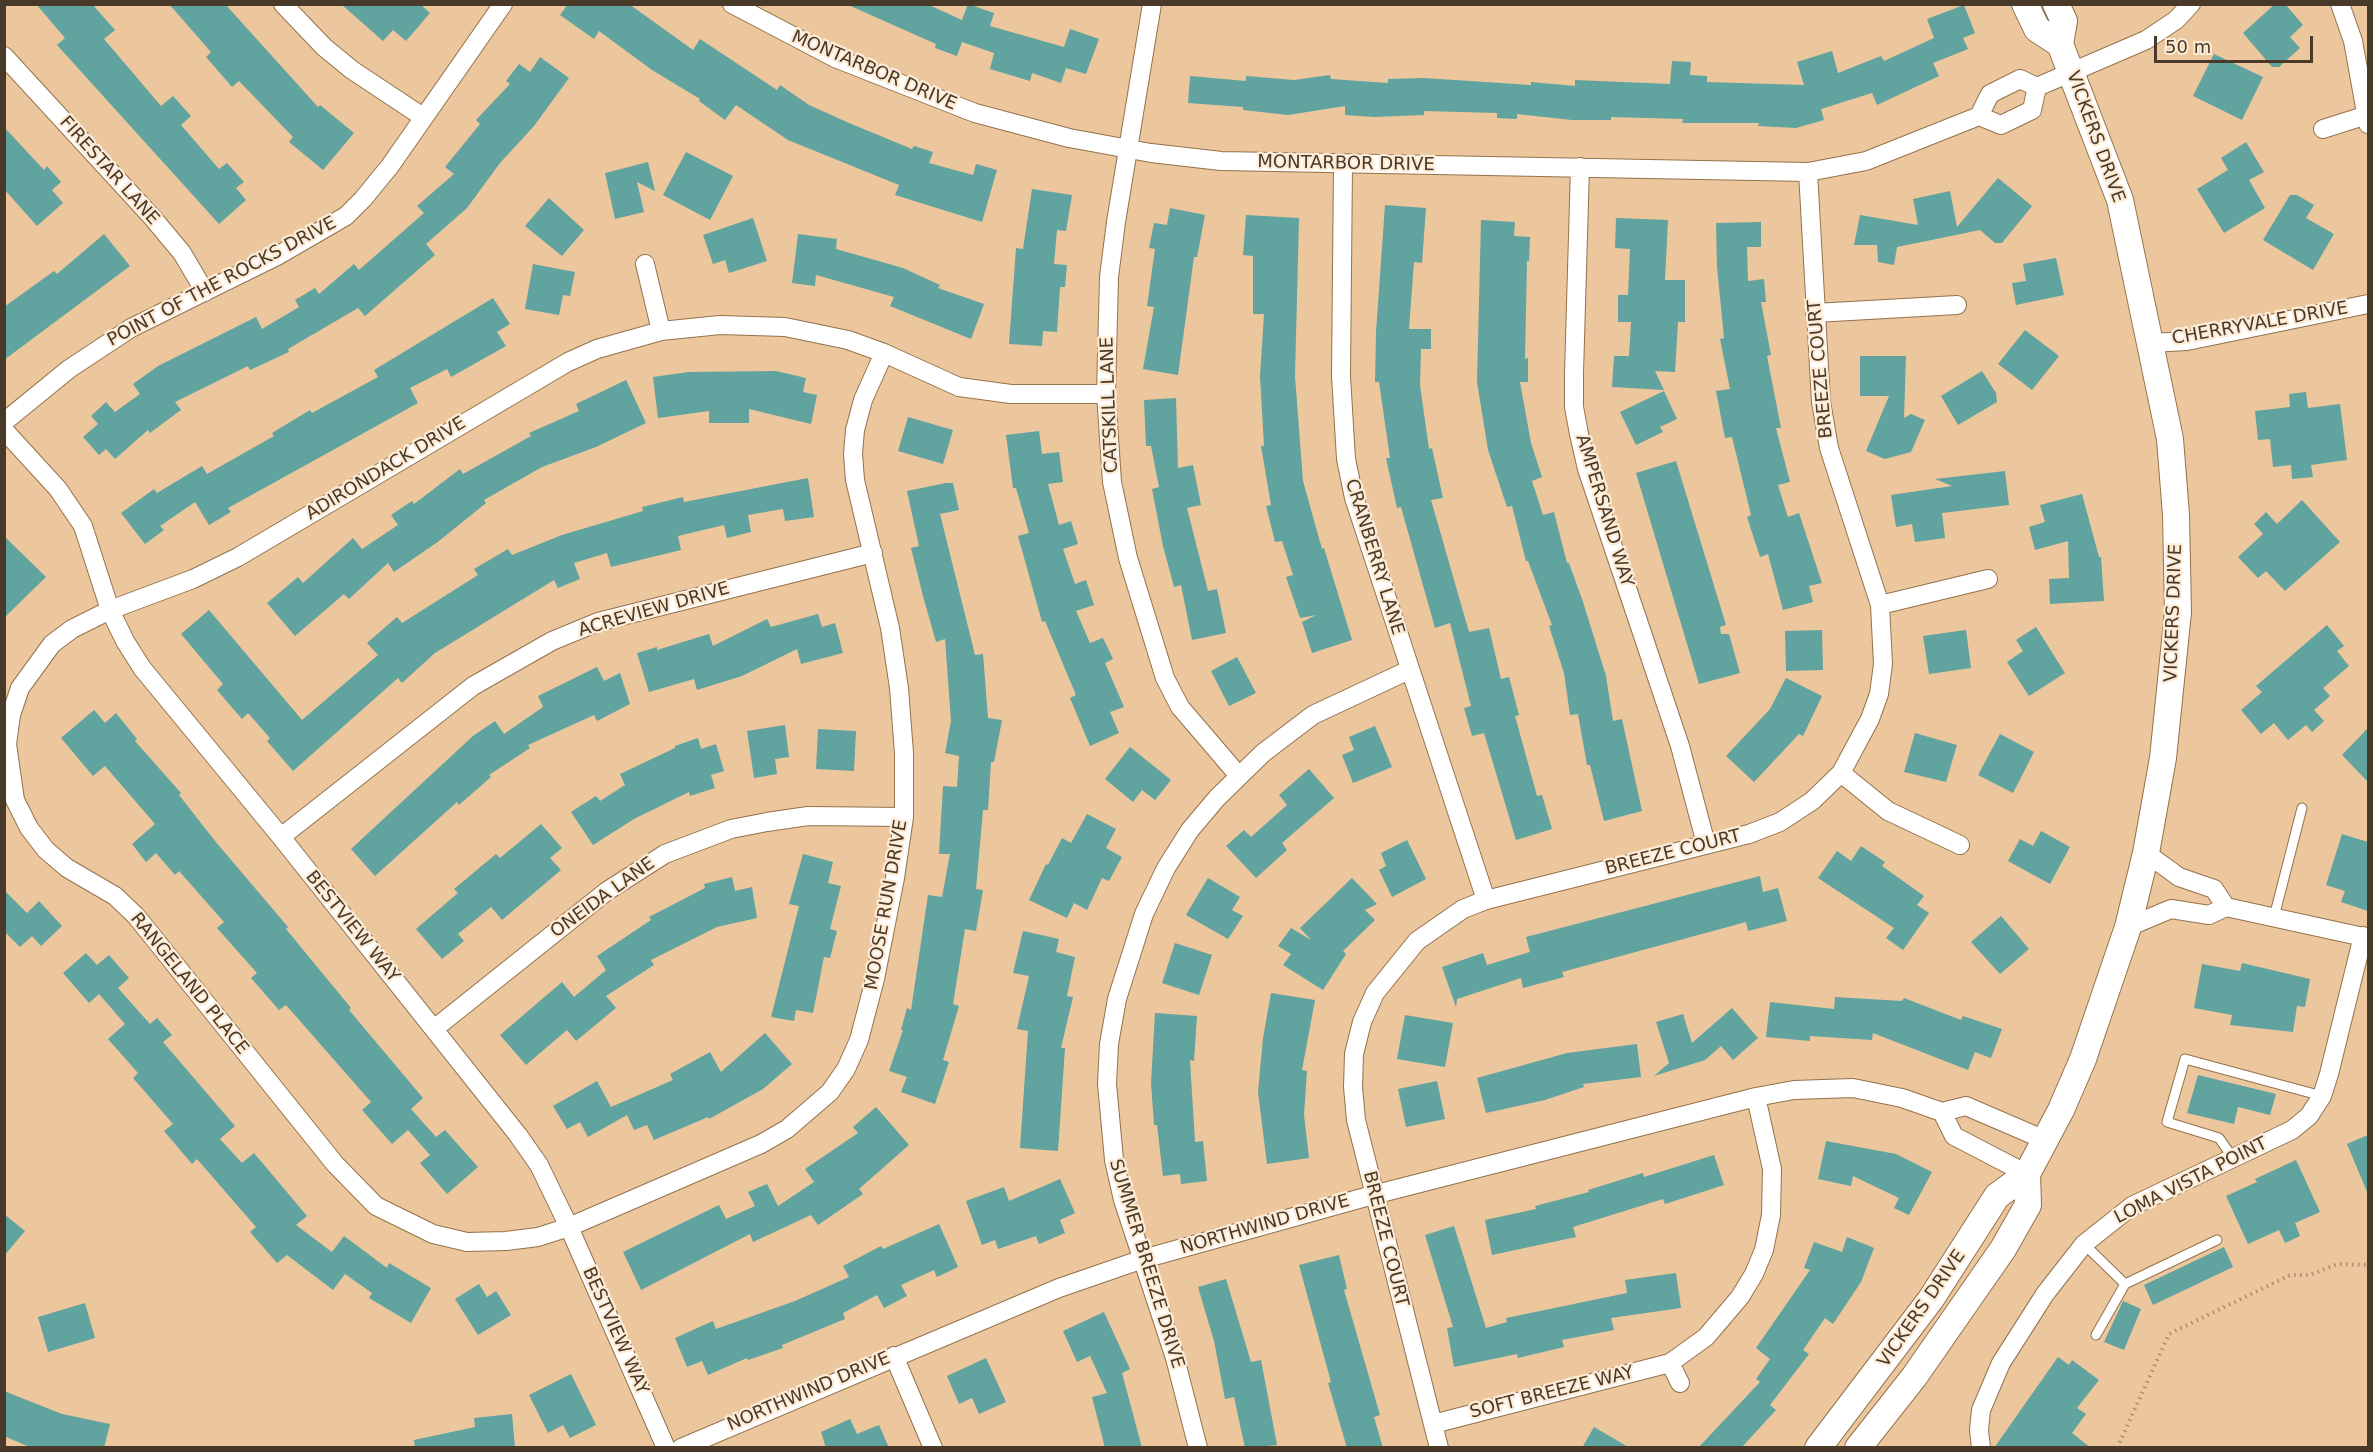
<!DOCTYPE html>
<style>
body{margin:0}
#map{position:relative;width:2373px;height:1452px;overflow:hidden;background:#ecc69d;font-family:"DejaVu Sans",sans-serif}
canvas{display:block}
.frame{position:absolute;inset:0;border:6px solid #483928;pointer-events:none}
.scale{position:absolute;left:2154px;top:36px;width:159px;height:27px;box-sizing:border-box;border:3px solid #483928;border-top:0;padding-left:8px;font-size:18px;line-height:21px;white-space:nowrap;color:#483928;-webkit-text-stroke:4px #feebd6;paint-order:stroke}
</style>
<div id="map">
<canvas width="2373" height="1452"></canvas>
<div class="frame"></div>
<div class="scale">50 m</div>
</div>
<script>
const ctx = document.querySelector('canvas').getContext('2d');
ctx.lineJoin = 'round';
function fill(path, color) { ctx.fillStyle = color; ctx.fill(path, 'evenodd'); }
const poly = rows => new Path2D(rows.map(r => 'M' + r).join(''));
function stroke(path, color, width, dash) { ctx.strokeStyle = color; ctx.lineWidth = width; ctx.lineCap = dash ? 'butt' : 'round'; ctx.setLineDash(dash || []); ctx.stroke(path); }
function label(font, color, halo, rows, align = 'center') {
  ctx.font = font + ' "DejaVu Sans",sans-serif'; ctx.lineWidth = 4.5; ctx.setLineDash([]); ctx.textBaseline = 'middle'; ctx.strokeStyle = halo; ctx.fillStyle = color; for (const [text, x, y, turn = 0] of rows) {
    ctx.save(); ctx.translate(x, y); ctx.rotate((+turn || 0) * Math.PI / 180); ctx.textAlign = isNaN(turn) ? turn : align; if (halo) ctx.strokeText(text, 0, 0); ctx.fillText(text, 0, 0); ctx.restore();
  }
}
fill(poly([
 [36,4,92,4,115,30,104,39,161,106,173,96,191,116,181,125,219,169,227,163,244,182,236,188,246,200,219,224,57,45,65,38],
 [169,4,225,4,318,107,320,105,354,133,323,170,289,142,293,137,239,81,232,87,206,57,211,52],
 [341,4,420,4,430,13,406,41,393,30,383,41],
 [568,4,629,4,693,50,700,39,777,90,780,85,809,105,849,123,912,149,914,146,933,152,929,163,973,175,976,164,997,170,982,222,895,195,899,185,788,140,736,105,725,120,699,101,700,99,652,70,599,31,594,39,560,15],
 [846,4,927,4,962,20,968,4,994,13,990,26,1064,47,1070,29,1099,39,1086,74,1066,68,1061,83,1032,73,1030,81,990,69,994,53,962,42,957,56,935,48,936,44],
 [2275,4,2285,4,2303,25,2290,37,2300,48,2279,67,2272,67,2243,33],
 [1964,5,1975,33,1963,38,1968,49,1933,63,1939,76,1877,105,1872,93,1821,109,1824,120,1796,128,1758,126,1759,123,1682,123,1683,119,1611,117,1611,120,1572,120,1517,114,1517,119,1497,118,1497,113,1424,111,1424,115,1374,117,1345,115,1345,106,1288,115,1243,110,1243,107,1188,103,1190,76,1246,81,1246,76,1294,80,1330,75,1331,79,1388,83,1388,79,1424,78,1531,85,1531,82,1575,86,1575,80,1670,84,1672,61,1691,62,1690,75,1707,76,1707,82,1804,85,1797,62,1832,51,1838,73,1881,56,1884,61,1934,38,1927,19],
 [2214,54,2263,77,2242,120,2193,96],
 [540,57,569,78,534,126,500,163,467,208,426,244,435,255,365,316,358,308,288,349,289,352,250,370,248,366,175,402,181,410,150,433,148,430,115,459,106,449,99,455,83,437,98,424,91,416,106,402,115,412,140,394,133,384,158,366,256,317,262,329,299,307,295,300,315,288,319,294,354,264,359,270,424,213,417,206,454,174,445,167,480,124,476,120,510,84,506,81,519,64,530,72],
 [4,127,44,170,47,166,61,182,52,190,63,203,37,226,4,189],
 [2246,142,2264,172,2249,180,2265,208,2224,233,2197,189,2228,170,2221,158],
 [686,152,733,176,710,220,663,195],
 [648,162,655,191,637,182,644,212,615,219,605,173],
 [1998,178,2032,206,2002,243,1995,243,1980,230,1897,247,1894,265,1878,262,1877,245,1854,245,1860,215,1918,225,1913,199,1950,191,1957,227],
 [1032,189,1072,195,1066,231,1057,230,1054,264,1067,265,1065,287,1060,287,1057,332,1043,331,1042,346,1009,344,1016,248,1023,249],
 [2290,195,2297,195,2314,205,2306,218,2334,234,2313,270,2263,240],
 [549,198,584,230,562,256,525,226],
 [1385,205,1426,208,1422,263,1414,262,1409,329,1431,329,1431,349,1421,349,1420,385,1429,449,1432,448,1443,498,1431,500,1469,632,1489,628,1501,679,1509,677,1519,715,1515,716,1537,796,1542,795,1552,829,1516,840,1484,733,1472,736,1464,708,1471,706,1450,623,1435,628,1401,507,1397,508,1386,458,1390,458,1379,382,1375,382,1376,332],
 [1170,208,1205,215,1197,257,1194,257,1178,375,1143,369,1154,307,1147,306,1155,249,1149,248,1154,223,1167,225],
 [1246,215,1299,218,1295,376,1303,481,1322,549,1324,548,1352,640,1312,653,1302,622,1316,615,1300,618,1286,577,1293,575,1282,541,1275,542,1266,506,1271,505,1261,446,1264,446,1260,376,1264,314,1253,314,1253,256,1243,255],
 [753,218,767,261,729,273,725,260,713,264,703,235],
 [1616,218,1668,220,1665,280,1685,280,1685,322,1678,322,1675,372,1655,371,1664,390,1612,387,1614,356,1629,356,1631,322,1618,322,1618,295,1628,295,1630,249,1615,248],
 [1481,220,1515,222,1514,236,1530,237,1529,261,1527,261,1525,359,1528,358,1528,382,1520,382,1531,443,1542,477,1532,481,1543,515,1554,512,1567,563,1569,563,1583,602,1606,676,1613,721,1622,719,1642,811,1604,821,1590,765,1587,765,1578,714,1570,715,1564,673,1549,626,1552,625,1528,561,1526,561,1512,506,1507,507,1488,450,1477,382],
 [1761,222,1761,247,1747,247,1748,281,1764,279,1766,302,1761,302,1771,355,1767,356,1781,428,1776,428,1790,482,1778,485,1788,517,1799,513,1822,583,1809,586,1813,602,1783,610,1768,554,1760,557,1747,517,1751,515,1732,437,1725,438,1716,391,1730,389,1720,339,1724,338,1717,267,1716,223],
 [104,234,130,266,4,360,4,307,54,271,57,274],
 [798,234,837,239,836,249,903,268,940,285,938,288,984,304,971,339,890,306,894,297,816,275,815,286,792,283],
 [2056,258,2064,295,2016,305,2012,283,2026,281,2023,264],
 [533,264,575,272,570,296,563,295,559,315,525,309],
 [493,298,510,324,497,332,506,346,451,377,447,369,410,388,418,403,228,508,231,512,209,525,195,502,160,526,164,530,145,544,121,513,154,489,157,493,202,466,207,474,274,436,272,433,310,410,312,413,378,377,374,370],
 [2025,330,2059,356,2032,390,1998,364],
 [1860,356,1906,356,1904,418,1911,414,1925,420,1911,452,1885,459,1866,451,1889,396,1860,396],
 [776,371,806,378,803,392,817,395,811,424,749,409,749,423,709,423,709,411,658,418,653,377,689,372],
 [1982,371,1996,393,1997,402,1958,425,1941,396],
 [626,380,646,423,596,447,542,467,484,500,486,503,439,541,394,572,388,563,349,599,344,594,295,636,267,603,298,577,303,583,353,538,362,549,398,525,391,515,412,501,414,504,460,469,463,474,531,436,529,433,579,411,576,404],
 [1664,391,1677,419,1660,427,1663,432,1636,445,1620,412],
 [2306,392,2308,408,2340,404,2347,460,2311,465,2313,477,2292,479,2291,465,2273,467,2270,439,2258,440,2255,411,2290,407,2289,394],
 [1176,398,1178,468,1193,465,1201,505,1187,508,1208,591,1217,589,1226,633,1192,640,1181,585,1174,587,1163,546,1152,489,1159,487,1151,446,1146,446,1144,400],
 [908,417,953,430,943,464,898,451],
 [1039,431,1042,454,1059,452,1063,482,1048,484,1059,525,1071,521,1078,544,1063,549,1075,584,1086,580,1094,605,1076,611,1090,643,1103,638,1113,659,1105,663,1124,707,1110,712,1119,733,1090,746,1070,698,1076,695,1045,621,1042,622,1018,536,1029,533,1016,488,1013,488,1006,435],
 [1676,461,1726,625,1720,627,1721,634,1729,634,1740,673,1699,684,1636,473],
 [2005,471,2009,505,1942,513,1945,538,1915,542,1912,524,1896,527,1891,495,1952,486,1935,479],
 [808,478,814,517,785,521,783,509,748,515,751,532,727,538,724,525,678,536,681,550,611,567,607,553,574,563,580,579,558,588,554,580,435,653,402,683,398,678,293,771,267,741,270,738,248,713,242,719,217,690,223,684,181,634,209,610,302,720,378,655,367,643,397,617,402,623,478,575,474,569,508,549,512,555,562,535,643,511,642,507,683,497,684,502],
 [946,483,953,483,959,510,940,514,975,655,983,654,988,718,1002,720,994,762,991,762,988,810,983,810,976,889,983,890,976,931,965,929,953,1004,959,1006,943,1060,949,1062,935,1104,901,1092,907,1077,889,1071,903,1030,901,1030,907,1008,911,1010,928,895,942,897,950,854,939,854,943,786,957,787,959,756,945,753,951,721,945,639,936,642,923,596,911,548,919,546,907,491],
 [2082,494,2099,557,2101,557,2104,601,2050,604,2049,579,2069,578,2068,541,2035,550,2029,527,2045,522,2040,505],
 [2302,500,2340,542,2285,591,2266,571,2258,578,2238,557,2263,534,2254,524,2266,512,2277,524],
 [4,536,46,577,4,618],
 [818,614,822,627,835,623,843,653,801,664,797,649,742,676,697,690,694,679,649,692,637,653,657,647,657,650,709,634,713,646,767,619,771,627],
 [2327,625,2344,646,2337,651,2349,666,2323,688,2330,696,2314,710,2324,721,2312,732,2306,725,2288,740,2274,723,2261,734,2241,710,2262,692,2256,686],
 [2036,627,2065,673,2029,696,2007,662,2023,651,2016,640],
 [1822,630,1823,670,1786,671,1785,631],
 [1966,630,1971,668,1929,674,1923,636],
 [1237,657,1256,693,1229,706,1211,671],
 [597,667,604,681,620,673,630,704,597,721,594,715,528,745,530,748,489,775,491,777,459,805,457,802,375,876,351,849,473,736,495,721,504,734,543,707,538,696],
 [1786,678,1822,696,1803,736,1799,734,1754,782,1726,756,1770,709],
 [94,710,105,723,116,713,137,739,135,741,181,793,179,795,215,841,288,927,286,929,351,1008,349,1010,423,1098,411,1109,436,1137,445,1130,478,1167,447,1194,420,1163,430,1155,408,1130,392,1144,362,1110,371,1102,286,1005,279,1010,251,978,257,973,217,928,224,922,179,871,175,875,156,853,146,862,132,844,155,824,105,766,93,776,61,738],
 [785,725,789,757,775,759,777,774,754,778,747,731],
 [1375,726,1392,767,1353,783,1342,755,1354,750,1349,737],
 [2368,728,2368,782,2342,755],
 [818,729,856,731,854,771,816,769],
 [1915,733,1957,745,1946,782,1904,772],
 [2000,734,2034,752,2013,793,1978,775],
 [698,738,701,749,716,744,724,771,711,775,715,788,690,796,689,792,634,819,593,845,571,812,596,796,600,801,625,785,620,774,675,748,675,746],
 [1130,747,1171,780,1155,800,1142,790,1133,802,1105,779],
 [1309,769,1334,798,1282,843,1287,850,1256,878,1226,846,1244,830,1251,837,1287,805,1279,795],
 [1087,814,1116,829,1106,848,1122,857,1109,881,1102,878,1087,910,1074,903,1067,918,1029,900,1046,864,1048,865,1062,838,1071,843],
 [541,824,562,848,550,858,561,870,502,920,491,907,458,934,464,941,442,959,416,929,458,893,454,889,496,854,500,858],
 [2041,831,2070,847,2050,884,2008,861,2020,839,2033,846],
 [2342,834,2368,842,2368,911,2341,902,2345,891,2326,885],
 [1407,840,1426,879,1392,897,1379,870,1386,866,1381,853],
 [1861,846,1885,862,1882,866,1924,896,1917,905,1929,913,1903,950,1886,938,1894,928,1818,878,1837,851,1851,861],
 [803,854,833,862,828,883,841,886,830,929,837,931,830,958,824,957,813,1013,796,1010,794,1021,771,1017,799,906,789,904],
 [1760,876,1763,892,1778,888,1787,921,1748,931,1746,922,1562,972,1564,977,1523,988,1521,978,1457,999,1456,1007,1442,967,1483,953,1487,965,1530,952,1526,937],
 [732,877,735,891,752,887,757,918,717,927,651,960,654,965,606,996,616,1008,576,1041,567,1030,526,1065,500,1035,562,982,574,997,606,970,597,956,651,920,649,917,705,888,704,884],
 [1208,878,1240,897,1232,910,1243,916,1228,939,1186,915],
 [1352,878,1377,904,1365,910,1375,920,1343,951,1346,954,1323,990,1283,965,1291,954,1278,946,1291,928,1311,940,1300,928],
 [4,890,27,913,39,901,62,926,41,946,32,936,20,947,4,931],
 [2001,916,2029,949,2000,974,1971,942],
 [1023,931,1059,939,1056,952,1075,957,1067,996,1073,997,1061,1048,1065,1048,1058,1151,1020,1148,1028,1031,1017,1029,1029,976,1013,973],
 [1175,943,1212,955,1199,995,1162,983],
 [86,953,97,965,109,955,129,978,118,988,150,1024,157,1018,172,1035,163,1042,235,1126,220,1139,242,1163,254,1153,307,1216,296,1225,332,1252,344,1236,387,1268,389,1263,431,1288,411,1323,369,1298,372,1293,345,1274,333,1290,287,1255,277,1263,250,1232,256,1227,197,1159,192,1164,164,1131,173,1124,133,1078,138,1073,108,1039,125,1024,99,994,89,1003,63,973],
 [2242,963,2310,979,2305,1007,2297,1006,2293,1032,2230,1025,2232,1015,2194,1008,2202,964,2240,971],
 [1271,993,1315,1000,1302,1070,1307,1071,1304,1115,1309,1158,1267,1164,1258,1092,1263,1038],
 [1835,997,1902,1001,1904,998,1961,1020,1963,1016,2002,1029,1991,1058,1975,1052,1968,1070,1873,1033,1872,1040,1810,1036,1810,1041,1766,1037,1770,1002,1834,1009],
 [1732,1008,1758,1038,1733,1060,1721,1046,1705,1060,1654,1076,1669,1063,1656,1022,1683,1014,1692,1043],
 [1155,1013,1197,1016,1194,1061,1190,1060,1195,1142,1203,1141,1207,1181,1181,1184,1180,1174,1163,1176,1157,1125,1154,1125,1151,1083],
 [1405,1015,1453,1023,1445,1067,1397,1059],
 [765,1033,792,1064,763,1089,709,1119,708,1117,654,1140,647,1125,634,1130,627,1115,588,1137,580,1122,567,1129,553,1106,597,1081,611,1107,673,1080,670,1074,710,1052,721,1072],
 [1637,1044,1641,1077,1583,1084,1584,1087,1545,1100,1486,1113,1477,1078,1567,1053],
 [2198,1075,2276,1094,2270,1115,2238,1107,2234,1124,2187,1113],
 [1437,1081,1445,1119,1406,1127,1398,1089],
 [876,1107,909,1145,859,1189,863,1194,818,1225,811,1215,753,1242,750,1234,641,1290,623,1252,719,1205,726,1219,755,1206,748,1192,767,1184,778,1206,814,1182,805,1169,858,1133,853,1127],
 [2368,1135,2368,1194,2347,1144],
 [1826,1141,1896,1154,1932,1172,1909,1215,1894,1208,1899,1198,1853,1176,1851,1186,1818,1179],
 [1714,1155,1724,1185,1665,1204,1663,1199,1573,1227,1576,1237,1492,1255,1485,1220,1536,1209,1535,1206,1589,1192,1588,1190,1643,1173,1644,1177],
 [2296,1160,2320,1212,2295,1223,2300,1236,2285,1243,2279,1230,2248,1244,2226,1196,2257,1182,2255,1179],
 [1060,1179,1075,1213,1060,1220,1065,1233,1039,1244,1036,1236,998,1249,995,1240,982,1245,966,1201,1004,1187,1009,1201],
 [4,1214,25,1231,4,1256],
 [939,1224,958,1267,937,1277,934,1270,901,1285,907,1296,884,1308,877,1295,843,1313,845,1319,782,1345,783,1348,748,1360,747,1358,708,1375,702,1361,687,1367,675,1338,713,1321,716,1329,795,1301,849,1277,843,1266,881,1246,883,1249],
 [1454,1226,1486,1328,1507,1322,1506,1318,1627,1293,1625,1280,1676,1273,1681,1308,1611,1318,1614,1330,1562,1340,1564,1347,1518,1358,1517,1354,1454,1367,1447,1328,1453,1327,1425,1235],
 [1847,1237,1874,1248,1861,1282,1833,1324,1825,1318,1803,1350,1809,1354,1770,1405,1776,1410,1741,1448,1698,1448,1760,1382,1756,1379,1770,1359,1756,1348,1810,1270,1804,1268,1814,1242,1842,1252],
 [2224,1247,2233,1267,2153,1305,2144,1285],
 [1339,1255,1347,1289,1344,1290,1380,1415,1374,1417,1383,1448,1347,1448,1328,1383,1331,1382,1299,1265],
 [1226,1279,1251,1362,1261,1360,1277,1445,1245,1448,1234,1397,1225,1399,1214,1341,1198,1287],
 [479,1284,487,1297,496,1291,511,1315,478,1335,455,1299],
 [2123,1301,2141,1309,2124,1350,2104,1342],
 [85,1303,95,1338,48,1352,38,1317],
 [1104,1312,1130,1369,1122,1373,1142,1448,1105,1448,1092,1397,1107,1393,1090,1356,1077,1362,1063,1331],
 [2058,1357,2069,1365,2072,1360,2099,1380,2077,1408,2086,1414,2072,1433,2091,1448,1994,1448],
 [986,1358,1006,1402,979,1414,972,1398,959,1404,947,1376],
 [571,1374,596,1425,570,1438,563,1425,548,1433,529,1395],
 [4,1391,62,1414,110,1424,104,1448,32,1448,4,1436],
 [512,1414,515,1448,415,1448,414,1440,475,1427,474,1418],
 [850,1419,857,1434,879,1425,889,1448,826,1448,821,1432],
 [1594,1427,1630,1448,1582,1448]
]), '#60a39f');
const service = poly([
 [2274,917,2302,808],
 [2233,1158,2219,1138,2167,1122,2185,1059,2322,1096],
 [2084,1244,2125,1284],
 [2096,1335,2125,1284,2217,1240]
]);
const minor = poly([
 [283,4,324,47,352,70,423,117],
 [732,4,835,58,975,113,1069,138,1151,153,1221,161,1808,172,1866,161,1979,116,1990,94,2020,79,2037,87,2146,40,2176,20,2191,4],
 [1152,4,1116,222,1109,277,1106,394,1112,482,1128,558,1165,678,1180,707,1239,776],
 [2340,4,2353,41,2368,124],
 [4,56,152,217,182,253,205,292],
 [1979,116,2001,125,2032,110,2037,87],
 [2323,129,2367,115],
 [1343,164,1341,376,1346,459,1354,498,1486,900],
 [1580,167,1574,373,1574,407,1579,434,1587,469,1680,746,1706,844],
 [645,264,661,331],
 [1815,313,1957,305],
 [2151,343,2187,341,2368,304],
 [884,353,863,400,855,430,853,454,855,480,890,628,899,688,904,753,904,817,895,878,875,979,859,1040,846,1069,830,1092,787,1129,761,1144,569,1227,538,1237,506,1241,467,1242,433,1234,376,1206,335,1164,136,916,115,896,67,868,46,850,29,828,15,800,7,744,11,715,20,688,52,644,72,629,110,610,193,579,238,557,568,362,597,349,661,331,720,325,785,327,848,340,884,353,959,387,1011,394,1106,394],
 [4,422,69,369,131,328,277,256,346,216,363,199,390,166,503,4],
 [4,430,58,489,83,526,110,610,125,641,142,668,281,837,518,1135,539,1165,569,1227,666,1448],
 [1880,605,1988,579],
 [1841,773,1888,811,1960,845],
 [281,837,473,686,552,641,598,622,873,553],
 [2146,853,2179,877,2214,889,2226,907],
 [2128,927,2171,909,2209,915,2226,907,2368,938],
 [434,1029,607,891,665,854,731,829,767,822,808,816,904,817],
 [1942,1112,1954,1136,2027,1174],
 [894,1356,933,1448],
 [1670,1363,1680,1383],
 [1433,1424,1670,1363,1706,1337,1740,1297,1754,1274,1764,1250,1771,1215,1772,1169,1756,1097],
 [681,1448,1059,1288,1143,1259,1373,1195,1756,1097,1794,1090,1853,1088,1902,1098,1942,1112,1966,1106,2045,1140],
 [1198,1448,1175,1358,1123,1200,1114,1160,1107,1084,1109,1044,1117,999,1144,914,1166,868,1190,830,1217,798,1263,753,1313,715,1409,670],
 [1439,1448,1356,1120,1353,1087,1354,1054,1362,1022,1375,993,1417,941,1463,909,1486,900,1749,834,1780,822,1812,801,1841,773,1870,719,1879,694,1883,664,1880,605,1829,448,1821,402,1808,172],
 [1981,1448,1979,1430,1981,1410,2001,1363,2045,1294,2084,1244,2132,1206,2292,1130,2309,1116,2322,1096,2329,1074,2363,936]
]);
const secondary = poly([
 [2025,4,2037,29,2060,44],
 [1818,1448,1931,1299,1997,1196,2027,1174,2061,1110,2083,1059,2128,927,2146,853,2163,758,2178,612,2176,515,2170,439,2120,200,2060,44,2064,21,2056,4],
 [1858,1448,1914,1377,2003,1249,2028,1205,2027,1174]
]);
stroke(service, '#94724b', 11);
stroke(minor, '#94724b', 20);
stroke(secondary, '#94724b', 28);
stroke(poly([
 [2117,1448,2169,1334,2290,1275,2310,1275,2338,1264,2368,1265]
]), '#ab8e6f', 4, [1.5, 4.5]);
stroke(service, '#fff', 9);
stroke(minor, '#fff', 18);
stroke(secondary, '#fff', 26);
label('18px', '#483928', '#feebd6', [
 ["MONTARBOR DRIVE",874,71,23],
 ["VICKERS DRIVE",2095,137,70],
 ["MONTARBOR DRIVE",1346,164,1],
 ["FIRESTAR LANE",109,171,48],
 ["POINT OF THE ROCKS DRIVE",222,282,-28],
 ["CHERRYVALE DRIVE",2260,324,-10],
 ["BREEZE COURT",1821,369,-95],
 ["CATSKILL LANE",1110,405,-92],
 ["ADIRONDACK DRIVE",386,469,-31],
 ["AMPERSAND WAY",1604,511,73],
 ["CRANBERRY LANE",1374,557,73],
 ["ACREVIEW DRIVE",654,610,-16],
 ["VICKERS DRIVE",2174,613,-88],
 ["BREEZE COURT",1673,853,-14],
 ["ONEIDA LANE",603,898,-36],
 ["MOOSE RUN DRIVE",887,905,-80],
 ["BESTVIEW WAY",352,927,51],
 ["RANGELAND PLACE",189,984,51],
 ["LOMA VISTA POINT",2191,1181,-27],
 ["NORTHWIND DRIVE",1265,1225,-16],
 ["BREEZE COURT",1385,1239,76],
 ["SUMMER BREEZE DRIVE",1146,1264,73],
 ["VICKERS DRIVE",1922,1309,-55],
 ["BESTVIEW WAY",615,1331,66],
 ["NORTHWIND DRIVE",809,1392,-23],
 ["SOFT BREEZE WAY",1552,1393,-14]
]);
</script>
